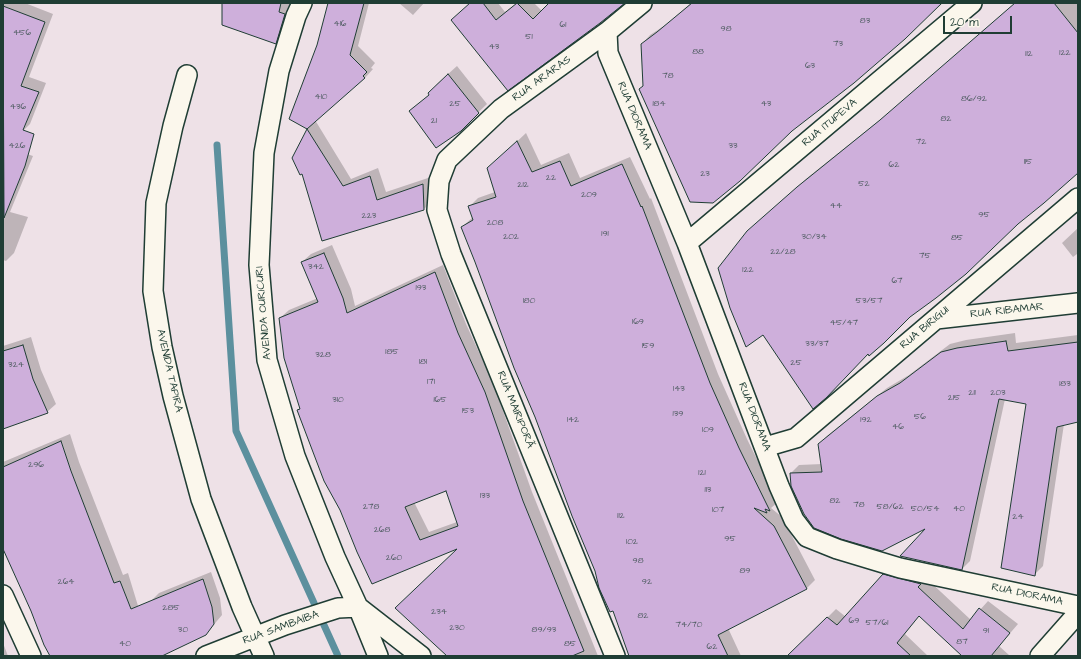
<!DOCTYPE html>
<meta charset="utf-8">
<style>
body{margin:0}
#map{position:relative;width:1081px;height:659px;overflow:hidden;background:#eee1e7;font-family:"Architects Daughter",sans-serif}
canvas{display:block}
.frame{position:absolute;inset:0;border:4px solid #1f3d34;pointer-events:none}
.scale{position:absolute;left:943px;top:16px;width:69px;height:18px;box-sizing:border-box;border:2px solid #1f3d34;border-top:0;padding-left:5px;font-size:12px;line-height:14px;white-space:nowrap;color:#1f3d34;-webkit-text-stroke:3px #fbf7ec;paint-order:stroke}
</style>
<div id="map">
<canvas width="1081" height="659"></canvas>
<div class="frame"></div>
<div class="scale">20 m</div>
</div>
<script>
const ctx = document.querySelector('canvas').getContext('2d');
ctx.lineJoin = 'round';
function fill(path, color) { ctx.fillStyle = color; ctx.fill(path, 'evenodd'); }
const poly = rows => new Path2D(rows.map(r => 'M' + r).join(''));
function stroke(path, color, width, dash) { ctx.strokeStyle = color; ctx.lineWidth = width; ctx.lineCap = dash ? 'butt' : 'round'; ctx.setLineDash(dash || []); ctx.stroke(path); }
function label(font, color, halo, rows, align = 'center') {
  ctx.font = font + ' "Architects Daughter",sans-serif'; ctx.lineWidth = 3.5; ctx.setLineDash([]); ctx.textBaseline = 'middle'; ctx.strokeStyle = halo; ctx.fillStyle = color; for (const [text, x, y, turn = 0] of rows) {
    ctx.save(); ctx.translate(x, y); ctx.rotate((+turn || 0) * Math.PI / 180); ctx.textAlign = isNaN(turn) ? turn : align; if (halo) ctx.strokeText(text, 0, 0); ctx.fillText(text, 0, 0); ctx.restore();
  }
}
fill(poly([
 [3,3,25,3,53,14,29,77,46,83,30,124,22,132,3,124],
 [223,3,294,3,284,35,275,43],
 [329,3,369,3,358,46,375,63,371,68,373,69,365,78,315,120,351,179,378,168,386,192,431,177,432,201,423,210,323,240,303,173,294,158,308,128,290,118,318,45],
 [399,3,424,3,413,15],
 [470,3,498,3,505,12,517,3,534,3,542,11,550,3,622,3,508,89],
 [691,3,943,3,904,38,640,89,644,85,642,44,650,35,667,24],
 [1015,3,1078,3,1078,171,756,224,807,178,890,112],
 [457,66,487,104,460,130,410,111,430,94,437,84],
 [526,133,541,165,569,153,580,178,630,157,650,199,651,198,718,374,747,439,778,502,771,508,782,517,815,580,807,588,728,628,741,656,630,656,614,610,595,571,462,227,473,217,470,206,478,198,495,192,488,169],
 [3,146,33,156,10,212,28,217,14,253,6,261,3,260],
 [1078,228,1078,255,1077,254,1073,257,1062,243],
 [332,245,351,289,355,306,443,265,466,324,493,383,532,492,598,656,448,656,460,547,373,583,298,410,300,408,280,318,289,310,318,298,302,262,311,254],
 [447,490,457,522,429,532,414,502],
 [1015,333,1016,343,1078,335,1078,421,1064,424,1043,566,1034,575,1027,403,1005,399,970,561,962,569,929,526,792,485,791,473,799,465,822,464,819,444,828,435,887,388,909,375,950,344,966,340],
 [31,337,41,370,56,404,47,412,3,428,3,346],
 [70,434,79,462,123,575,128,573,153,655,151,656,52,656,3,549,3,462],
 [893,567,926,578,971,620,988,601,1018,624,999,646,1009,655,1008,656,963,656,920,615,905,634,928,656,789,656,836,609,846,617],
 [211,572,220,598,222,615,206,634,151,601,159,593],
 [3,643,8,656,3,656]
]), '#0003');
stroke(poly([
 [217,145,236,431,338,656]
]), '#5c909e', 7);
const building = poly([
 [222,3,281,3,279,12,285,14,276,44,222,25,222,3],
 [328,3,364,3,350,55,367,72,363,76,365,78,307,129,289,119,317,45,328,3],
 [470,3,483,3,496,20,517,3,533,19,549,3,625,3,600,23,508,91,451,20,470,3],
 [692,3,942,3,905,39,854,83,792,131,740,181,713,203,690,202,639,89,643,86,641,44,657,32,692,3],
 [1015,3,1054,3,1078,33,1078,173,1044,203,1018,224,966,274,936,298,910,317,884,343,869,356,868,354,826,398,813,409,763,335,746,347,730,308,718,268,747,231,797,187,880,120,1015,3],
 [3,6,45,22,21,86,39,92,23,130,34,134,25,166,4,218,3,6],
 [448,74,479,113,461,131,436,148,409,111,429,95,428,93,448,74],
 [307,129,343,186,370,176,377,200,423,184,424,210,322,241,302,174,300,175,292,158,307,129],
 [517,141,532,172,560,161,571,186,622,164,641,207,642,206,710,383,739,448,770,511,765,509,767,513,754,508,774,526,807,589,718,635,728,656,629,656,613,611,610,612,599,588,595,571,572,516,535,417,514,368,475,262,461,227,473,220,468,206,496,197,487,168,517,141],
 [324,253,343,298,347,313,435,272,458,333,485,392,523,501,584,651,572,656,447,656,395,608,457,549,372,584,357,552,340,510,324,481,297,410,300,409,284,358,279,318,318,302,301,262,324,253],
 [446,491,458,526,420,540,405,507,446,491],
 [1006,341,1008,351,1078,342,1078,422,1057,427,1035,576,1001,568,1026,404,999,399,962,570,900,556,925,529,882,551,841,539,814,528,804,514,791,486,790,473,822,472,818,444,877,396,900,383,941,352,957,348,1006,341],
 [23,345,33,379,48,413,3,429,3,351,23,345],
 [61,441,71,471,114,583,120,581,131,609,203,579,212,607,214,624,206,635,162,656,50,656,44,645,31,611,3,549,3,467,61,441],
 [883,574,921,584,918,587,963,629,979,608,1010,633,991,656,962,656,919,616,897,643,911,656,787,656,827,617,837,625,883,574]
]);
fill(building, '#ceafdb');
stroke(building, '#1f3d34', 1);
const street = poly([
 [302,3,296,16,279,71,264,153,259,265,267,360,295,456,335,557,358,607,378,656],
 [607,32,608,53,687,243,779,486,794,520,807,537,837,549,900,568,1078,606],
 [187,75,173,126,156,203,153,291,162,347,173,396,201,499,242,607,264,656],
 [687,243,972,3],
 [936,319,1078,303],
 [765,447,796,438,1078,198],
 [3,595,31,656],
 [206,656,285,625,338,608,358,607,421,656],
 [615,656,451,254,437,210,439,181,447,160,501,109,607,32,642,3],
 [1040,656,1078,613]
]);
stroke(street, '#1f3d34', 22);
stroke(street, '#fbf7ec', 19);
label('9px', '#4b5a5e', null, [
 ["83",865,21],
 ["416",340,24],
 ["61",563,25],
 ["98",726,29],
 ["456",22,33],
 ["51",529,37],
 ["73",838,44],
 ["43",494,47],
 ["88",698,52],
 ["122",1065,53],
 ["112",1029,54],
 ["63",810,66],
 ["78",668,76],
 ["410",321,97],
 ["86/92",974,99],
 ["25",455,104],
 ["184",659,104],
 ["43",766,104],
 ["436",18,107],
 ["82",946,119],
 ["21",434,121],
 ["72",921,142],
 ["426",17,146],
 ["33",733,146],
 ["115",1028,162],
 ["62",894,165],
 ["23",705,174],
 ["22",551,178],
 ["52",864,184],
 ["212",523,185],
 ["209",589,195],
 ["44",836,206],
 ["95",984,215],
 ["223",369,216],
 ["208",495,223],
 ["191",605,234],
 ["202",511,237],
 ["30/34",814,237],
 ["85",957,238],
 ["22/28",783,252],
 ["75",925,256],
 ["342",316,267],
 ["122",748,270],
 ["67",897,281],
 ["193",421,288],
 ["180",529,301],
 ["53/57",869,301],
 ["169",638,322],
 ["45/47",844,323],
 ["33/37",817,344],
 ["159",648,346],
 ["185",392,352],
 ["328",323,355],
 ["181",423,362],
 ["25",796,363],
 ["324",16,365],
 ["171",431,382],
 ["183",1065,384],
 ["143",679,389],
 ["211",972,393],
 ["203",998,393],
 ["215",954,398],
 ["310",338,400],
 ["165",440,400],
 ["153",468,411],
 ["139",678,414],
 ["56",920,417],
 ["142",573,420],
 ["192",866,420],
 ["46",898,427],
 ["109",708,430],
 ["296",36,465],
 ["121",702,473],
 ["113",708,490],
 ["133",485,496],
 ["82",835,501],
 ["78",859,505],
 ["278",371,507],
 ["58/62",890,507],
 ["50/54",925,509],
 ["40",959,509],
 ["107",718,510],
 ["112",621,516],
 ["24",1018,517],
 ["268",382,530],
 ["95",730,539],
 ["102",632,542],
 ["260",394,558],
 ["98",638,561],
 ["89",745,571],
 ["264",66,582],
 ["92",647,582],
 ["285",171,608],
 ["234",439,612],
 ["82",643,616],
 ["69",854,621],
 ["57/61",877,623],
 ["74/70",689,625],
 ["230",457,628],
 ["30",183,630],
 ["89/93",544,630],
 ["91",986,631],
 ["87",962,642],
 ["40",125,644],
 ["85",570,644],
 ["62",712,647]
]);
label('11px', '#1f3d34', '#fbf7ec', [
 ["RUA ARARAS",542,79,-36],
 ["RUA DIORAMA",634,116,67],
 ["RUA ITUPEVA",830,123,-40],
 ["RUA RIBAMAR",1007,311,-6],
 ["AVENIDA OURICURI",264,313,-95],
 ["RUA BIRIGUI",925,328,-40],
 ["AVENIDA TAPIRA",169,371,77],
 ["RUA MAIRIPORÃ",515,410,68],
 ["RUA DIORAMA",754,417,69],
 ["RUA DIORAMA",1027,595,12],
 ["RUA SAMBAÍBA",281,628,-20]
]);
</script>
